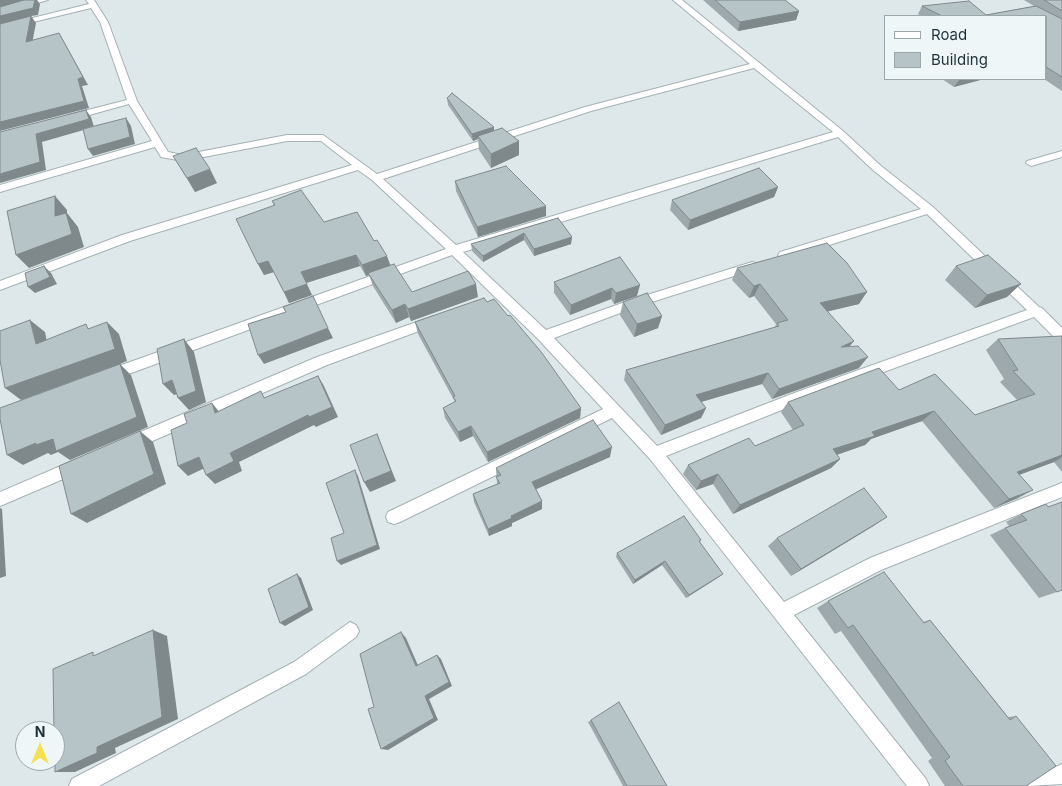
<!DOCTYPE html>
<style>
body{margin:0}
#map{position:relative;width:1062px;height:786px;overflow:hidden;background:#dee8ea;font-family:Inter,sans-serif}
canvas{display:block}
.legend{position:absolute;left:884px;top:15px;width:162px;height:65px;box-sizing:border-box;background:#eef6f7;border:1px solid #9ba7ab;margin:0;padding:6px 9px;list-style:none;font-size:15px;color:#1f313a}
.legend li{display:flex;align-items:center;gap:10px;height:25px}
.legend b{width:25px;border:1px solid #9ba7ab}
.north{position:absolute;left:15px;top:721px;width:50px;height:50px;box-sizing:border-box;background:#eef6f7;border:1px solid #9ba7ab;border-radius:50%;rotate:0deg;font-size:14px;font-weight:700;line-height:20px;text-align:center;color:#1f313a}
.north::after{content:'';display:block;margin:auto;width:18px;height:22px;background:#f5e051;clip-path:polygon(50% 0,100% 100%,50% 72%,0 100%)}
</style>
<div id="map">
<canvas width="1062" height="786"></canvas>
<ul class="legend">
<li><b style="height:6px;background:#fff"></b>Road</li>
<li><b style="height:14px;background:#b6c4c8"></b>Building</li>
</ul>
<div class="north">N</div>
</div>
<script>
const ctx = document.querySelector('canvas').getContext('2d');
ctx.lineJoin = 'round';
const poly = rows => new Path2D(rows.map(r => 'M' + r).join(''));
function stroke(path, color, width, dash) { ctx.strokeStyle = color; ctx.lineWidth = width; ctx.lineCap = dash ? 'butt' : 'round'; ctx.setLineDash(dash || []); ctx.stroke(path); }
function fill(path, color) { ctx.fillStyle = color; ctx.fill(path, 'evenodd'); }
const minor = poly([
 [35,0,48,0,0,13,0,9,35,0],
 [86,0,94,0,108,22,137,101,168,152,183,155,287,135,323,135,377,174,585,107,750,64,673,0,682,0,843,131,881,166,933,207,1039,307,1042,308,1062,328,1062,341,1057,340,1034,317,807,400,666,456,784,602,870,558,1062,483,1062,497,881,570,794,615,926,779,929,786,907,786,650,459,612,418,400,522,394,524,388,522,386,517,388,512,603,409,539,340,452,255,115,379,110,381,105,379,103,375,105,371,446,249,372,180,358,170,130,241,0,290,0,281,122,235,352,165,321,141,287,141,183,161,161,157,155,147,0,192,0,185,152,141,129,104,71,120,66,117,68,115,127,100,100,22,91,8,0,30,0,26,89,4,86,0],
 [754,68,833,132,456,245,383,179,591,111,754,68],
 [838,137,873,170,921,209,780,252,778,255,780,258,788,258,927,214,1027,310,797,392,657,446,554,338,636,307,756,269,758,266,756,263,752,262,628,301,546,330,463,252,838,137],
 [1062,151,1062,157,1031,166,1026,163,1027,161,1062,151],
 [434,316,438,318,440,321,438,324,327,365,134,449,129,450,124,449,122,444,124,439,317,357,434,316],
 [77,459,82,461,84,466,82,471,0,506,0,492,77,459],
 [350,622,356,625,359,631,356,637,306,674,99,786,69,786,72,779,294,662,350,622],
 [1062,764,1062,784,1028,786,1031,779,1062,764]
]);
stroke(minor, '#a5b1b5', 2);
fill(minor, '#fff');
fill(poly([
 [703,0,785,0,799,11,796,20,738,31],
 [1024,0,1062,0,1062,91,1044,79,1046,79,1046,16,921,16,918,14,922,6,986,15,1034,6],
 [942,79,984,79,954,87],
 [447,98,494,131,519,155,491,168,479,150,478,139,473,141,448,105],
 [173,156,217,183,195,192],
 [455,181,546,216,478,237,456,191],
 [778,187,774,197,688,230,670,210,672,200],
 [272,201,324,222,374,241,390,265,412,292,478,297,411,321,409,317,396,323,373,286,369,275,366,276,360,266,306,283,312,295,289,303,274,272,264,275,258,264,274,206],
 [558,218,572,237,571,244,534,256,524,240,483,262,472,251,471,244],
 [620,257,637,296,614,304,611,299,570,315,554,293,554,282],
 [956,266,1007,297,975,308,945,280],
 [737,268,859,304,828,311,850,346,859,368,772,399,762,384,701,402,706,408,701,418,661,435,624,380,626,370,775,327,776,324,754,296,749,298,732,280],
 [487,302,581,408,580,418,488,462,473,436,460,442,445,418,443,408,455,402,454,400,418,334,415,322],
 [623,302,662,316,658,328,634,337,620,315],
 [1062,336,1062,472,1054,462,1020,474,1018,498,994,508,922,421,871,439,865,445,837,455,840,459,831,468,733,514,713,484,696,490,683,474,688,465,755,446,793,430,781,412,788,402,899,390,975,415,1017,400,1000,382,1004,379,986,350,998,339],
 [610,457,536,489,542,501,542,509,512,523,512,526,489,536,474,502,473,494,497,484,496,468],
 [1048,507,1057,592,1039,598,990,535,1009,526,1006,522,1021,514],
 [875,525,791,576,768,546,777,538],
 [701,540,699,542,719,577,686,598,662,565,633,584,616,557,617,553],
 [828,601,923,622,930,620,1008,717,1016,716,1026,786,945,786,928,761,932,758,841,631,835,634,817,608],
 [591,720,667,786,623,786,588,722]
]), '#9da9ac');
fill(poly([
 [0,0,29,0,0,7],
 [35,0,37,0,40,4,38,15,31,16,36,23,31,49,0,24,0,16],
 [799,11,796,20,738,31,740,22],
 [59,33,88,85,82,86,89,108,0,131,0,122],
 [960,79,984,79,954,87],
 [86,110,91,117,94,127,42,142,46,170,0,183,0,174,36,134],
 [126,118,131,126,135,144,93,156,88,149],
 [494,127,494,134,478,136,478,139,473,141,472,134],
 [519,141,519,155,491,168,491,154],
 [210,169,217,183,195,192,187,178],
 [778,187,774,197,688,230,690,220],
 [55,196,67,210,67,213,78,227,84,247,29,268,16,255,55,216],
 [546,206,546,216,478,237,477,227],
 [524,233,524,240,483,262,483,256],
 [572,237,571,244,534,256,534,249],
 [356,255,360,266,306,283,301,272],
 [387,256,391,267,366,276,362,265],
 [268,261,274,272,264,275,258,264],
 [44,266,51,273,57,284,35,293,28,287],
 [307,284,312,295,289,303,284,292],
 [476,284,478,297,411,321,408,309],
 [760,284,754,296,749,298,754,286],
 [1021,284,1007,297,975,308,987,295],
 [640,285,637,296,614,304,616,293],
 [612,288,611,299,570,315,571,305],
 [867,292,859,304,813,315,820,303],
 [405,304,409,317,396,323,392,310],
 [662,316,658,328,634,337,637,324],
 [30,320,45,332,50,356,36,344],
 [107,322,119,334,127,361,120,364,131,375,148,427,70,460,58,452,51,455,48,453,23,465,7,455,120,364,21,400,5,388],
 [328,328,333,338,264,364,258,355],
 [184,339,194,352,206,402,189,410,178,398],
 [854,341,845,352,841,347],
 [868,357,859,368,772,399,779,389],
 [768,373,762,384,691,405,696,395],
 [318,376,324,386,338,417,316,427,314,425,239,462,242,471,215,484,206,475],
 [172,380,183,392,174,395,163,384],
 [212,403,221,414,215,413],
 [581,408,580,418,488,462,487,452],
 [706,408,701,418,661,435,665,425],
 [934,411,922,421,871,439,865,445,824,459,833,449,872,432],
 [471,426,473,436,460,442,458,432],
 [140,431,153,442,166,484,87,523,71,514],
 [377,434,396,481,370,492,364,482],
 [612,447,610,457,532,491,532,482],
 [1062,455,1062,457,1054,462,1003,481,1017,472],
 [199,457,209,466,188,476,178,466],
 [840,459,831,468,733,514,740,505],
 [355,470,358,476,380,549,341,565,337,561,377,545],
 [718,474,713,484,696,490,701,481],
 [1033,490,1018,498,994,508,1009,499],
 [542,501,542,509,512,523,512,526,489,536,488,529,511,516],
 [0,508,2,509,6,576,0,578],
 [887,517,875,525,791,576,801,569],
 [665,561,662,565,633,584,635,580],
 [297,574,301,578,313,610,285,626,280,623],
 [723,574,719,577,686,598,689,595],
 [153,630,167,636,178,719,115,748,116,753,75,772,55,772,97,747],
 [401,632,406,638,420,670,416,666],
 [437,655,441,659,452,686,429,699,438,720,388,750,381,749,425,696]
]), '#7f898c');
const building = poly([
 [24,0,35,0,33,8,0,16,0,7,24,0],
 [715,0,785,0,799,11,740,22,715,0],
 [1044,0,1062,0,1062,11,1044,0],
 [969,1,986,15,1036,6,1062,19,1062,77,1046,67,1046,16,942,16,922,6,969,1],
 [31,16,26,42,59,33,83,77,78,79,84,101,0,122,0,24,31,16],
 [452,93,494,127,472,134,447,98,452,93],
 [86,110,89,119,36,134,40,162,0,174,0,132,86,110],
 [126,118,130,137,88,149,83,129,126,118],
 [502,128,519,141,491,154,478,136,502,128],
 [196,148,210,169,187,178,173,156,196,148],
 [506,166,546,206,477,227,455,181,506,166],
 [759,168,778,187,690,220,672,200,759,168],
 [301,190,324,222,357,212,374,241,377,240,387,256,362,265,356,255,301,272,307,284,284,292,268,261,258,264,236,219,275,205,272,201,301,190],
 [55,196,55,216,66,213,72,234,16,255,7,211,55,196],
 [558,218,572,237,534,249,524,233,483,256,471,244,558,218],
 [827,243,847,263,867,292,820,303,854,341,841,347,858,346,868,357,779,389,768,373,696,395,706,408,665,425,626,370,779,326,777,323,788,320,760,284,754,286,737,268,827,243],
 [988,255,1021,284,987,295,956,266,988,255],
 [620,257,640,285,616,293,612,288,571,305,554,282,620,257],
 [394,264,412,292,468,271,476,284,408,309,405,304,392,310,368,273,394,264],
 [44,266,50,277,28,287,25,273,44,266],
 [647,293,662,316,637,324,623,302,647,293],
 [313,296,328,328,258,355,248,324,286,312,283,307,313,296],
 [484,298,487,302,494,299,508,316,510,315,542,353,581,408,487,452,471,426,458,432,443,408,456,401,453,397,455,396,415,322,484,298],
 [30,320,36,344,86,324,88,329,107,322,115,349,5,388,0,360,0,331,30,320],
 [1062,336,1062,455,1017,472,1033,490,1009,499,934,411,872,432,875,436,833,449,840,459,740,505,718,474,701,481,688,465,749,438,755,446,804,425,788,402,879,368,899,390,935,374,975,415,1035,394,1013,371,1018,370,998,339,1062,336],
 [184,339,196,391,178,398,172,380,163,384,157,349,184,339],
 [120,364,137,417,56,451,53,439,36,445,36,443,7,455,0,419,0,408,120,364],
 [318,376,332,407,309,417,308,415,230,453,234,461,206,475,199,457,178,466,171,430,187,423,184,414,212,403,215,413,261,391,264,398,318,376],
 [593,420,612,447,532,482,542,501,511,516,512,518,488,529,473,494,500,483,496,477,501,475,496,468,593,420],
 [140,431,154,474,71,514,59,466,140,431],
 [377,434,391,471,364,482,350,445,377,434],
 [355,470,377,545,337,561,331,538,344,533,326,483,355,470],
 [864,488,887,517,801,569,777,538,864,488],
 [1062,502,1062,590,1057,592,1005,528,1027,520,1021,514,1046,504,1048,507,1062,502],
 [684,516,701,540,699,541,723,574,689,595,665,561,635,580,617,553,684,516],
 [884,572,924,623,930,620,1010,720,1016,716,1056,766,1026,786,963,786,945,761,950,757,853,625,848,628,828,601,884,572],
 [297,574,309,607,280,623,268,589,297,574],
 [153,630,162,717,97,747,97,753,55,772,55,731,54,731,53,669,93,652,93,656,153,630],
 [401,632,416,666,437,655,449,682,425,696,434,718,381,749,368,709,374,707,360,654,401,632],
 [619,702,667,786,627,786,591,720,619,702]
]);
fill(building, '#b6c4c8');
stroke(building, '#7f898c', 1);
</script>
